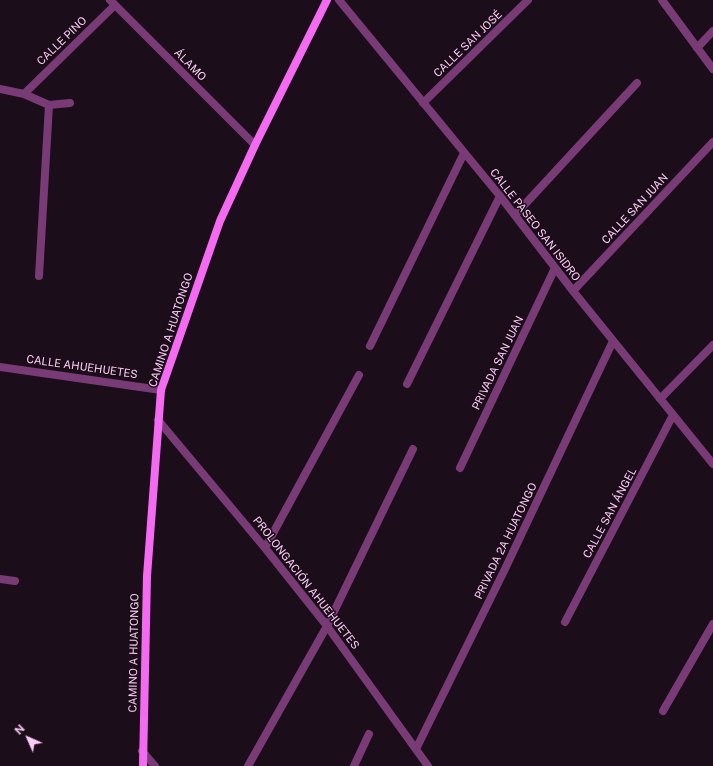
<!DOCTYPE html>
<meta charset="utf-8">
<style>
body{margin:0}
#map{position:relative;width:713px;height:766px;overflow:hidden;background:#1c0d1a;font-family:"Public Sans",sans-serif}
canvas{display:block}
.north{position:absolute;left:8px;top:718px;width:40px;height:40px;-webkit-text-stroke:3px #1c0d1a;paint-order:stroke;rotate:315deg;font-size:11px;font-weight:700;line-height:16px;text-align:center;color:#fbccf6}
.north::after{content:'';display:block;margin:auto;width:14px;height:18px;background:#fbccf6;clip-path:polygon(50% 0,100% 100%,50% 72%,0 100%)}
</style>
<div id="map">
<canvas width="713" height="766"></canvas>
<div class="north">N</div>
</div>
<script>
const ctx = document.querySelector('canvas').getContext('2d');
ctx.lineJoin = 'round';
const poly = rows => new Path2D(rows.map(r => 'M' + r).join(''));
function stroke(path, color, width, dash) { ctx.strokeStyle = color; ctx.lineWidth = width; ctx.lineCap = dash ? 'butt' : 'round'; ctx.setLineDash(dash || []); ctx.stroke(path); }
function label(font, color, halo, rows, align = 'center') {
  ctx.font = font + ' "Public Sans",sans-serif'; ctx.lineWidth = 3; ctx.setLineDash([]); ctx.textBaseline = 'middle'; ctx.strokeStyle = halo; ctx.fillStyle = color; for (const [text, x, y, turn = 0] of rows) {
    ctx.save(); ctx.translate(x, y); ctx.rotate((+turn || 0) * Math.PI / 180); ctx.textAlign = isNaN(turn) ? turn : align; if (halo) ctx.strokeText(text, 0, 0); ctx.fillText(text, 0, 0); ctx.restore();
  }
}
stroke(poly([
 [110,0,255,145],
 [339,0,500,196,573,291,713,464],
 [662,0,713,69],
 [697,48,713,31],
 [0,89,24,94,49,105,70,103],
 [24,94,115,5],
 [423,103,528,0],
 [515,215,637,83],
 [39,276,49,105],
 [573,291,713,142],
 [370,346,464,153],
 [0,367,161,390],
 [407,384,500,196],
 [660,399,713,345],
 [158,420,265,548,327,626,428,766],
 [460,468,555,268],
 [265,548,359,375],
 [0,579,15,581],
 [565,622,673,415],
 [663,711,713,624],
 [416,749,505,569,613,341],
 [142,751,155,766],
 [248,766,327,626,413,449],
 [354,766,369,734]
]), '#783b76', 8);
stroke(poly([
 [143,766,147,576,161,390,220,221,255,145,327,0]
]), '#f46af1', 8);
label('11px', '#fbccf6', '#1c0d1a', [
 ["CALLE PINO",62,41,-44],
 ["CALLE SAN JOSÉ",468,44,-44],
 ["ÁLAMO",190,65,45],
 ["CALLE SAN JUAN",635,209,-47],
 ["CALLE PASEO SAN ISIDRO",535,225,52],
 ["CAMINO A HUATONGO",171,330,-72],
 ["PRIVADA SAN JUAN",498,363,-64],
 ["CALLE AHUEHUETES",82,367,8],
 ["CALLE SAN ÁNGEL",610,513,-62],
 ["PRIVADA 2A HUATONGO",506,541,-64],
 ["PROLONGACIÓN AHUEHUETES",306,583,52],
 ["CAMINO A HUATONGO",134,653,-89]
]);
</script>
